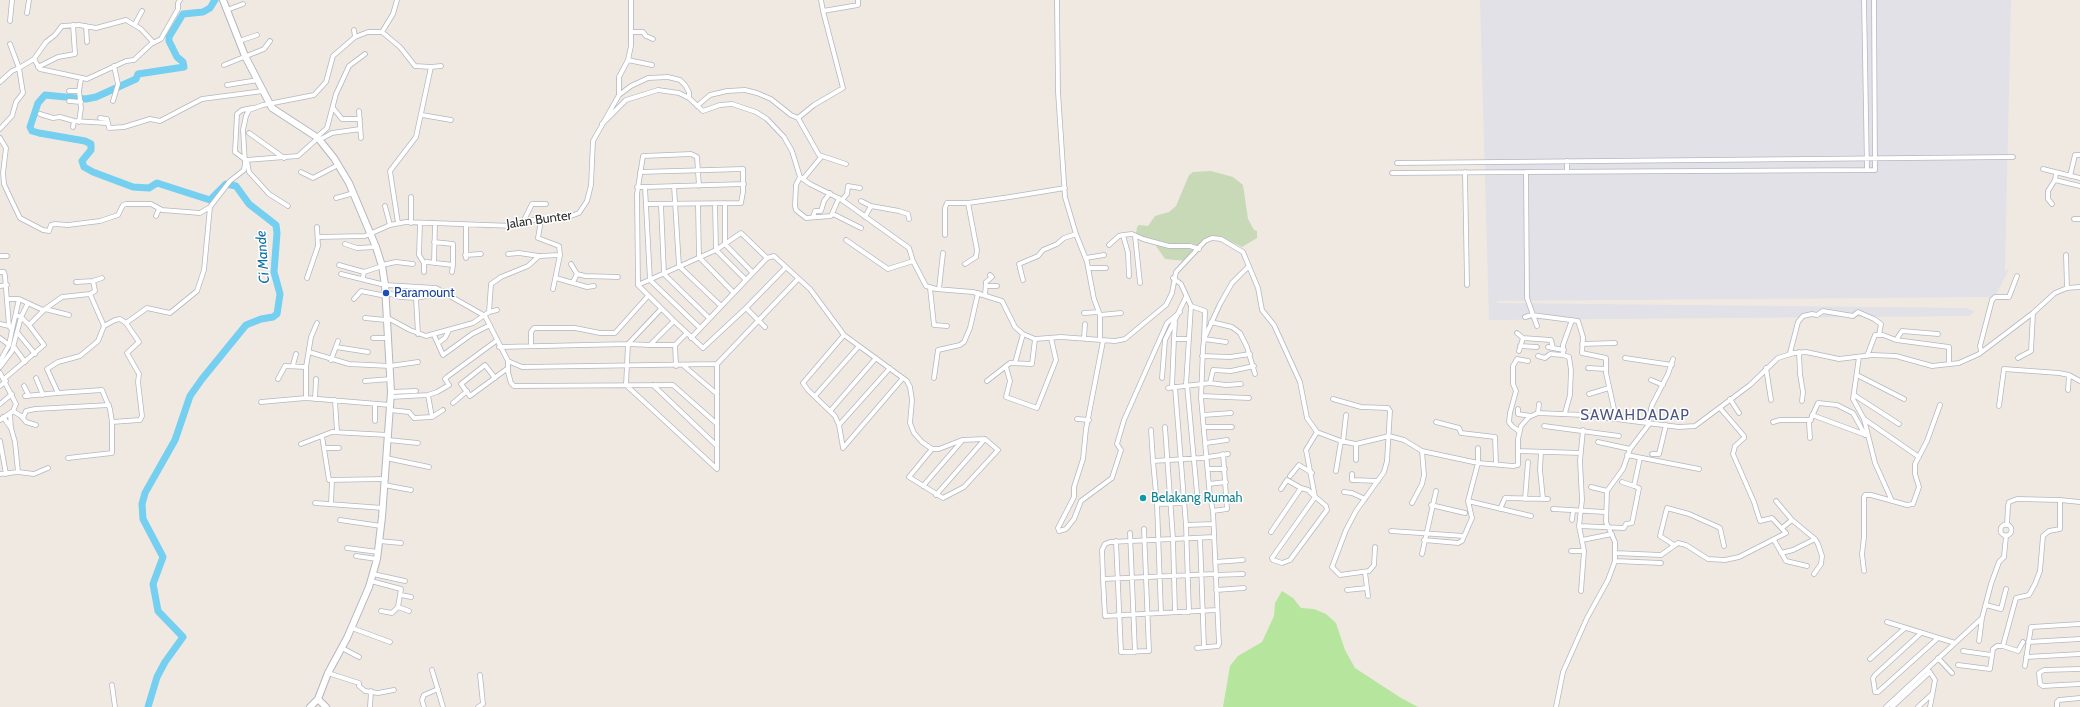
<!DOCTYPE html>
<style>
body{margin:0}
canvas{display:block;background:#efe9e1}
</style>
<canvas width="2080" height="707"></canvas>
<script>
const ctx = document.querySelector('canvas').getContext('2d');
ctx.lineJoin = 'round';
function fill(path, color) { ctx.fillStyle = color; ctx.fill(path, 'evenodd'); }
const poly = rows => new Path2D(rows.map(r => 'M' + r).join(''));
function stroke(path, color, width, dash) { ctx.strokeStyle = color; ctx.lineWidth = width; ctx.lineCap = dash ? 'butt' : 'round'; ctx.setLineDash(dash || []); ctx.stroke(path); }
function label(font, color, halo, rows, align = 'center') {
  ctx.font = font + ' Cabin,sans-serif'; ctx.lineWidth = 3; ctx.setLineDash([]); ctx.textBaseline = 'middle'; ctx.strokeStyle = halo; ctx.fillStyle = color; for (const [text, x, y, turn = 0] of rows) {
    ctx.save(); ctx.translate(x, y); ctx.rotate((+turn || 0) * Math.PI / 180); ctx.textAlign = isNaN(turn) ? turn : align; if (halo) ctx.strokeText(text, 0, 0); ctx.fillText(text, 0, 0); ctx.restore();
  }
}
fill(poly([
 [1480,0,2011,0,2005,271,2009,268,2019,249,1995,297,1497,301,1497,303,1966,308,1974,311,1970,316,1489,320]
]), '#e3e1e8');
fill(poly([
 [1282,591,1293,598,1301,608,1314,609,1326,614,1336,623,1345,650,1355,668,1401,698,1418,707,1223,707,1230,666,1238,656,1262,642,1274,616,1275,603]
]), '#b6e59e');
fill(poly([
 [1211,171,1233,177,1243,185,1248,219,1254,230,1257,231,1257,238,1242,247,1219,236,1214,236,1208,238,1186,261,1165,259,1154,243,1136,234,1137,227,1139,225,1148,226,1155,216,1169,212,1176,206,1189,175,1193,172]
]), '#c8d9b8');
stroke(poly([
 [148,707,157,677,165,662,183,637,158,611,153,584,163,557,143,519,142,504,145,493,175,440,190,396,202,379,246,325,261,319,273,317,277,314,280,294,274,272,277,233,276,225,249,204,236,186,226,184,210,200,157,183,149,188,133,187,93,172,84,167,82,161,91,150,91,144,85,141,39,133,32,131,30,127,38,103,45,95,86,99,96,97,136,79,138,74,184,67,183,62,177,57,169,41,169,37,183,14,203,12,210,8,215,0]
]), '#75cff0', 7);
const street = poly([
 [821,0,823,11],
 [1057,0,1058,92,1065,197,1076,234,1087,262,1094,299,1100,315,1100,340],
 [1864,0,1867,170],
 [227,10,243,4],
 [27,13,29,0],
 [10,21,12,0],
 [135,24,142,11],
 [86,26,87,42],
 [354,30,355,37],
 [382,32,393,14,397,0],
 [631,32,643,32,646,36,653,39],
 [239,41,257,35],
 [34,59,40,69,87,79,126,61,134,60,151,44,161,39,178,9,178,3,180,0],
 [628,60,652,65],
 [224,65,264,49,270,41],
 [38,67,58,57,75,54,73,25],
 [0,82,12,71,19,68,10,44],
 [227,85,258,80],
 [69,91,79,91],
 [619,95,631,86,648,78,668,77,680,80,685,85,689,92,689,98],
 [69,101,81,102],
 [113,101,118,84,114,66],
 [697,106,710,95,727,91,745,90,757,93,771,99,791,115,798,118,819,155,846,164],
 [252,108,242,110,237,114,235,152,247,161,249,172,269,194,288,206],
 [333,108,342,119,360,119],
 [359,111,361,138],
 [40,114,53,118,60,117,74,121],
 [422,115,451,120],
 [100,118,107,119,109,128,124,127,150,119,160,121,202,99,263,91],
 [798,118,814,105,843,88,823,11,858,5,858,0],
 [79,122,81,108,79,91,81,79],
 [602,124,626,100,658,90,679,93,689,98,703,111,720,105,732,104,756,112,767,119,784,137,792,151,800,177,810,184,842,200,909,248,913,261,926,286,936,289,973,292,1002,301,1015,327,1023,334,1035,339,1061,337,1115,341,1125,339,1166,305,1172,293,1176,272,1205,241,1212,238,1221,239,1243,252,1258,288,1262,310,1274,325,1300,382,1307,418,1317,432,1341,441,1356,444,1389,436,1404,440,1422,451,1478,463,1513,466,1518,465,1518,439,1521,426,1529,417,1538,413,1584,415,1679,427,1695,426,1750,385,1778,358,1794,353,1806,352,1839,359,1872,355,1896,356,1932,366,1959,363,1979,354,2033,313,2055,293,2067,288,2080,287],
 [73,127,74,121,107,123],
 [0,129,12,116,16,102,23,93,19,68,34,59,46,42,55,35,62,26,79,25,96,28,126,20,141,29,153,42],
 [249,133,284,158],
 [317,137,327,128,336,94,349,66,365,54],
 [0,138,6,148,3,173,4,184,9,195,20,218,43,230,49,231,51,225,55,224,68,225,100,221,118,215,123,205,126,204,151,204,162,210,200,213,210,207,230,181,244,170,245,163,243,130,246,116,249,110,263,105,314,95,326,82,333,56,355,37,368,32,382,32,400,47,415,66,431,67],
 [319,140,332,133,360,129],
 [246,160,298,156,318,138],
 [1567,161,1567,172],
 [1397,163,2013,157],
 [2043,169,2080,178],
 [301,172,313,178,338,165],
 [640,172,743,169,743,192,741,203,646,204],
 [1465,172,1467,285],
 [1392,173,1526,172],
 [2070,176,2075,155,2080,155],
 [800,177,796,185,795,206,796,210,806,218,831,216,839,198],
 [803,179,822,156],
 [2055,180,2080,186],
 [674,186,679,266,721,306],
 [637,187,645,187,650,280,700,328],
 [645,187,744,184],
 [411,197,411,223],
 [336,198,354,193],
 [842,200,847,194,848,186,860,188],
 [861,201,871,206],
 [725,203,725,244,753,273],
 [715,204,716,250,746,280],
 [2052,204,2048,199,2048,191,2055,180,2056,173],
 [661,205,664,274,709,318],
 [698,205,699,257,734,293],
 [385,206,390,225],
 [833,214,861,228],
 [156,216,159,209],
 [813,217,815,211,821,211,824,201,830,193],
 [865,217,871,206,899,211,908,214,909,219],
 [2074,219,2080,219],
 [541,220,538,238,559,246,560,255,553,289],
 [523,222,532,204,546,204],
 [398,223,390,171,416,137,431,67,441,66],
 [420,223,419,255,424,263],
 [466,225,466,258],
 [945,235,945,208,947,203,968,203,1010,197,1065,188],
 [1123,235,1132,234,1143,239,1169,246,1190,246,1199,249],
 [1135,236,1140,283],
 [318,237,365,236,390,225,406,222,514,226,533,220,571,216,579,213,587,201,591,185,593,141,619,95,619,77,628,60,631,46,631,0],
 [846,240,888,269,913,261],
 [434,242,453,244,453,265],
 [345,244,357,248,376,247],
 [1109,245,1119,236,1123,235,1128,253,1129,276],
 [508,254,519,253,539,256,560,255],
 [465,255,481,254],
 [2066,255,2067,288],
 [0,256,7,256],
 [1086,258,1104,255],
 [434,263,435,223],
 [571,264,577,274],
 [965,264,976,257,977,250,968,203],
 [339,265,364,272,363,277],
 [382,265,396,262,413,264],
 [786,267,746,308,703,348,674,321,650,345,628,344,626,385,717,469,717,364,798,279],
 [1088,268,1106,268],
 [0,272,4,272,5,276,9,326,12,330,9,345,0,361],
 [364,272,382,266],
 [424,272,424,263,427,262,453,265,452,272],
 [341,274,385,285,436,288,485,316,508,361,508,372,511,383,514,386,673,385,717,424],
 [307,278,318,246,317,227],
 [556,278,587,287,594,286],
 [1173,278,1181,284,1191,306,1205,311,1204,339,1226,342],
 [1023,280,1019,264,1038,256,1043,250,1057,244,1064,238,1076,234],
 [76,282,93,281,102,278],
 [573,282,577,274,585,276,618,277],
 [638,285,637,194,643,156,691,154,697,157,699,186],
 [0,286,7,285],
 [986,286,997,286],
 [930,288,934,325,947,326],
 [939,289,943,253],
 [385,292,400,297,416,298,438,294,444,291],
 [90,294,95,291,93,281],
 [985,295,986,282,992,277,990,275],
 [416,298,418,334],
 [8,299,19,299,43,310],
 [354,299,361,291,386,296],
 [746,308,765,327],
 [45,309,69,315],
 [489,312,491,284,501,277,528,266,539,256],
 [1084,313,1099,312],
 [1100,315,1121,313],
 [386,317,410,330,426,336,473,323,489,312,497,310],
 [1525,317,1532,315,1578,321,1583,337,1582,353,1606,358,1606,373,1616,418],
 [365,318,386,320],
 [674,321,638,285,716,250,741,233,767,258],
 [1211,322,1232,327,1240,333,1247,347,1255,374],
 [126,323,139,342,127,353,139,374,138,382,142,416,140,420,112,422,110,409,102,390,58,393,47,369,58,362,80,356,98,341,104,326,115,320,120,319,126,323,147,308,170,313,197,291,204,270,210,207],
 [0,324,9,326],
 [29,325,45,309,62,297,90,294,104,326],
 [1537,326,1527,298,1526,172,1875,170,1874,0],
 [12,330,19,299],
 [17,332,35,354],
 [1517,333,1523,338,1551,340,1553,348,1548,347],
 [434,335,443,355,472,334,490,325],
 [0,338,9,345],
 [373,338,388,338],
 [691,338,767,258,774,256,810,289,844,335],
 [1084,338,1085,324],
 [1174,339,1175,322],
 [1896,340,1949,347,1949,364],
 [1103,341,1086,429,1083,459,1074,487,1074,497,1058,528,1059,531,1066,529,1074,519,1081,501,1112,478,1121,450,1117,444,1124,420,1167,323,1180,312],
 [438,343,445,338,449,330],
 [1582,344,1615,343],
 [531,345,531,332,534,328,575,328,600,333,615,333,648,296],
 [650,345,675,345,686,334],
 [675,345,676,366],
 [1520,346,1537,347],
 [14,347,25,362],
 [336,347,368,352],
 [499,347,628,344,661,309],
 [1553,348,1564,350],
 [1519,351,1523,338],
 [1981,351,1980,346,1992,300,1995,297,2009,297,2017,276],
 [309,352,349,364,390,366,418,362],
 [1799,352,1800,374,1803,392,1802,401],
 [1790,353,1798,322,1803,316,1812,314,1817,315,1823,311,1853,316,1858,312,1874,319,1881,324,1879,335],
 [1202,356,1230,357,1250,354],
 [1538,356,1545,358,1550,354,1563,355],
 [1867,356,1875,335,1883,335,1896,340,1902,331,1938,334],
 [1859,357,1853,399,1864,419,1875,463,1892,501],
 [1625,358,1672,365],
 [2018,358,2031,351,2033,313],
 [331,360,338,341],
 [508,361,522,367,717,364],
 [1015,363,1023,334],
 [293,365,296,354],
 [684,366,717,394],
 [0,367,12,351,21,317,28,303],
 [1006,367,1010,381,1006,397,1037,408,1056,360,1051,338],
 [1588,368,1606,369],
 [1766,368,1771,400],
 [0,373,16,404,13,411,0,420],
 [1857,375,1904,399],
 [36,378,43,395],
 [495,378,485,365,461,384,470,396,508,368],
 [934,378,938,350,960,345,964,342,970,328,978,293],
 [1162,378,1165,340,1186,297],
 [4,379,44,345,29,325,21,317,16,315],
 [278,379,285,366,306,367],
 [1651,380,1663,385],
 [365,381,391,379],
 [987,381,1010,363,1032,364,1035,339],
 [1210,383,1213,370,1231,371,1254,366],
 [653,385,717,446],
 [1186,385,1191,306],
 [1187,385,1198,504],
 [0,386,6,381],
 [24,386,29,396],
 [1172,387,1174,339,1189,339],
 [1175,387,1186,525,1189,612],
 [1168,388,1210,383,1226,385,1241,384],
 [2068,390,2069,375],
 [391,392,416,391],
 [1589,394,1609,388],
 [428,395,432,417],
 [1854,395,1899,424],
 [25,396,58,393],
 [815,396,859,346],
 [1201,396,1249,398],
 [391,397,428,395,437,392,449,385,445,379,447,377,496,341],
 [306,398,306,367,311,337,317,323],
 [315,399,316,379],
 [1333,399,1361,407,1388,408,1390,411,1387,461,1384,472,1356,511,1346,530,1332,567,1340,575,1369,571,1374,565,1375,547],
 [1730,399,1739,413],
 [335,400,337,432],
 [261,402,306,398,390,405],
 [453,403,467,391],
 [0,404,12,394],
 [375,404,375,421],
 [1999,406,2004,369,2059,373,2069,375,2080,381],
 [1518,409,1518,414,1531,416],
 [390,410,409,412,414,418,432,417,443,410],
 [831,410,876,358],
 [13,411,21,416,26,422,36,425],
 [1538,413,1539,404],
 [1565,413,1570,395,1571,370,1569,357,1563,355,1563,345,1572,320],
 [10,414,11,428],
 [1203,415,1231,413],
 [1812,415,1866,435],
 [3,417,11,428,15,442,18,472],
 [23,418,26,411,35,409,109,405],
 [1077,419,1089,420],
 [1864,419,1919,457],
 [1436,422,1459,428,1461,433,1495,437,1496,464],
 [1648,422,1652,405,1668,374,1673,359],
 [1773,422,1780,420,1811,420],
 [839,425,890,368],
 [1544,426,1619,436],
 [1165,427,1173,539,1175,612],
 [1205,427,1232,427],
 [1151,430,1153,461,1201,458,1228,454],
 [1519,431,1512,426,1509,422,1510,413,1516,391,1513,384,1513,366,1517,359,1528,361],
 [322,436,329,480,384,479],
 [1810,438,1809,423,1818,403,1837,405,1853,413,1865,435],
 [388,440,418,443],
 [0,441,6,474],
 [1343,442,1346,415],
 [1598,442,1630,449],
 [1206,443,1227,440],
 [301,444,332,432,388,435],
 [325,448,339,448],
 [843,448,839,425,835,416,808,390,803,383,844,335,907,381,910,387,912,400,910,423,914,433,922,442,932,449,939,449,962,440,985,439,998,450,964,487,943,498,909,477,932,449],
 [843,448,903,378],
 [1518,451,1581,453],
 [1541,452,1540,470,1543,499],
 [1652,454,1659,454,1666,425],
 [1627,455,1699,469],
 [68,458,112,453,112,422],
 [386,458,429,467],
 [1356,460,1356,444],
 [1153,461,1157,504,1161,613],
 [1208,469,1225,469],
 [1336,471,1341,441],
 [0,474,18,472,34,474,48,468],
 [1352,474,1352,480,1378,481],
 [1290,476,1299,465,1312,473],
 [1622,482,1634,486],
 [1209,484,1226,482],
 [384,485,411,490],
 [923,486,961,442],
 [1591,487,1607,491],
 [1281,489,1287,480,1301,488],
 [1344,492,1352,493,1365,499],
 [936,495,985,439],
 [1210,497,1226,496],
 [1525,499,1528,462],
 [1468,501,1531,516],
 [1776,501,1792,520,1815,539,1818,544,1822,556,1821,564,1814,574],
 [315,503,383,508],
 [1412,503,1422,484,1424,475,1422,451],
 [331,504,332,480],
 [1157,504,1184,503],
 [1431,505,1465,513],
 [1500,509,1505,498,1548,499],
 [1553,509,1605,512],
 [1213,511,1227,509,1223,454],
 [340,520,381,526],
 [1572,520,1573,511],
 '2000.5 530a5.5 5.5 0 1 1 11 0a5.5 5.5 0 1 1-11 0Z',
 [1186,525,1213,524],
 [2007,525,2008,506,2009,502,2017,499,2060,500],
 [1579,526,1624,528,1626,524,1632,523,1639,488,1634,486,1640,458],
 [1782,528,1792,520],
 [1391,531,1464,536],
 [1271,532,1301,488,1308,490,1315,497,1318,499,1326,506,1327,510,1290,560,1282,563,1273,560,1272,558,1315,497,1306,450,1317,432],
 [1130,533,1135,652],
 [1214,537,1110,542,1105,544,1102,550,1103,579,1105,616,1217,610],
 [1200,538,1204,647],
 [1424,540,1458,543,1462,541,1472,518,1468,501,1478,463,1478,448],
 [1582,540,1612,534],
 [1774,540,1786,561,1807,566],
 [379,541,401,543],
 [1116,541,1121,652,1149,651,1144,529],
 [1674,545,1660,536,1667,508,1689,514,1716,526,1720,528,1724,546],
 [347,548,378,552],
 [1571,551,1584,551],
 [1615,553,1661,555,1678,543,1686,545,1708,559,1725,560,1739,557,1786,533,1772,518,1760,521,1754,502,1733,454,1735,446,1744,438,1744,436,1720,408],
 [1781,553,1793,550,1815,539],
 [1422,554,1436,491],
 [356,556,377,559],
 [1615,561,1661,563],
 [1215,562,1243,560],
 [1864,571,1862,554,1864,537,1864,497,1865,495,1871,495,1907,505,1913,504,1919,487,1915,474,1915,464,1927,441,1940,405],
 [1365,572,1368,596],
 [373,574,405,581],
 [1215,575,1243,574],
 [1103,579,1215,574],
 [371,581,401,589,398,607,409,611],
 [1216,590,1244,588],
 [1347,590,1367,588],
 [1581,591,1584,551,1579,526,1582,500,1580,461,1583,430],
 [401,595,411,597],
 [1986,605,2001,609,2006,589],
 [381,611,392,613,398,607],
 [1887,622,1955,643],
 [352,628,390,642],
 [1921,633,1875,675,1873,678,1875,692,1878,692,1938,638],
 [1979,641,1982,618],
 [2028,642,2080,639],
 [2003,646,2018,651,2023,642],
 [342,648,359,657],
 [1197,648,1218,646,1219,644,1213,511,1210,497,1201,398,1203,348,1204,339,1220,304,1232,283,1249,266],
 [1963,651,1991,655],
 [2026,657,2080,654],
 [1938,658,1952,673],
 [1870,659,1905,628],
 [1958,665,1990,669,1993,649,1997,646,2003,646,2004,642,2016,598,2029,595,2035,584,2040,571,2043,536,2049,531,2060,529,2060,500,2080,502],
 [2025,666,2031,627,2080,624],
 [2080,669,2044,670,2039,673,2040,684,2043,686,2080,684],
 [432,670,443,707],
 [1929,671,1935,680,1930,707],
 [328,673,359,683,359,686,365,691,378,693,394,690],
 [112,685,115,707],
 [370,707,371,691],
 [424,707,422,700,424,695,438,689],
 [478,707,483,704,480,675],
 [1556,707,1563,672,1587,618,1608,580,1615,561,1615,542,1606,522,1607,491,1623,469,1630,449,1650,423],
 [1886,707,1982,618,1991,584,1999,562,2004,557,2006,536],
 [1892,707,1930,672],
 [1918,707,1932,694],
 [2057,707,2057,702,2059,700,2080,698]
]);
const secondary = poly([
 [223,0,245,56,272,108,318,138,334,158,349,183,376,247,382,266,385,285,391,392,382,517,377,559,369,587,347,638,328,673,318,699,310,707],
 [318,699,326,707]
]);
stroke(street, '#b4b7c1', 5.5);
stroke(secondary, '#b4b7c1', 8);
stroke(street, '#fff', 4);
stroke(secondary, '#fff', 6);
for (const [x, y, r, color] of [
 [386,293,4,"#1a4fb4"],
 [1143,498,4,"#0f9aa8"]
]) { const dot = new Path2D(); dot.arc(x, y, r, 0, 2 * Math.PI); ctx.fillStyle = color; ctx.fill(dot); stroke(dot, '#fff', 1.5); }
label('13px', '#2e2e2e', '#fff', [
 ["Jalan Bunter",539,220,-8]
]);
label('13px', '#164399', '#fff', [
 ["Paramount",394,293]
], 'left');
label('13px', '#0d838f', '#fff', [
 ["Belakang Rumah",1151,498]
], 'left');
label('italic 14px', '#0d6fa3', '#fff', [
 ["Ci Mande",263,257,-94]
]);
ctx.letterSpacing = '1px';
label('15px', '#4d5680', '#fff', [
 ["SAWAHDADAP",1635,416]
]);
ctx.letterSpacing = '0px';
</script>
